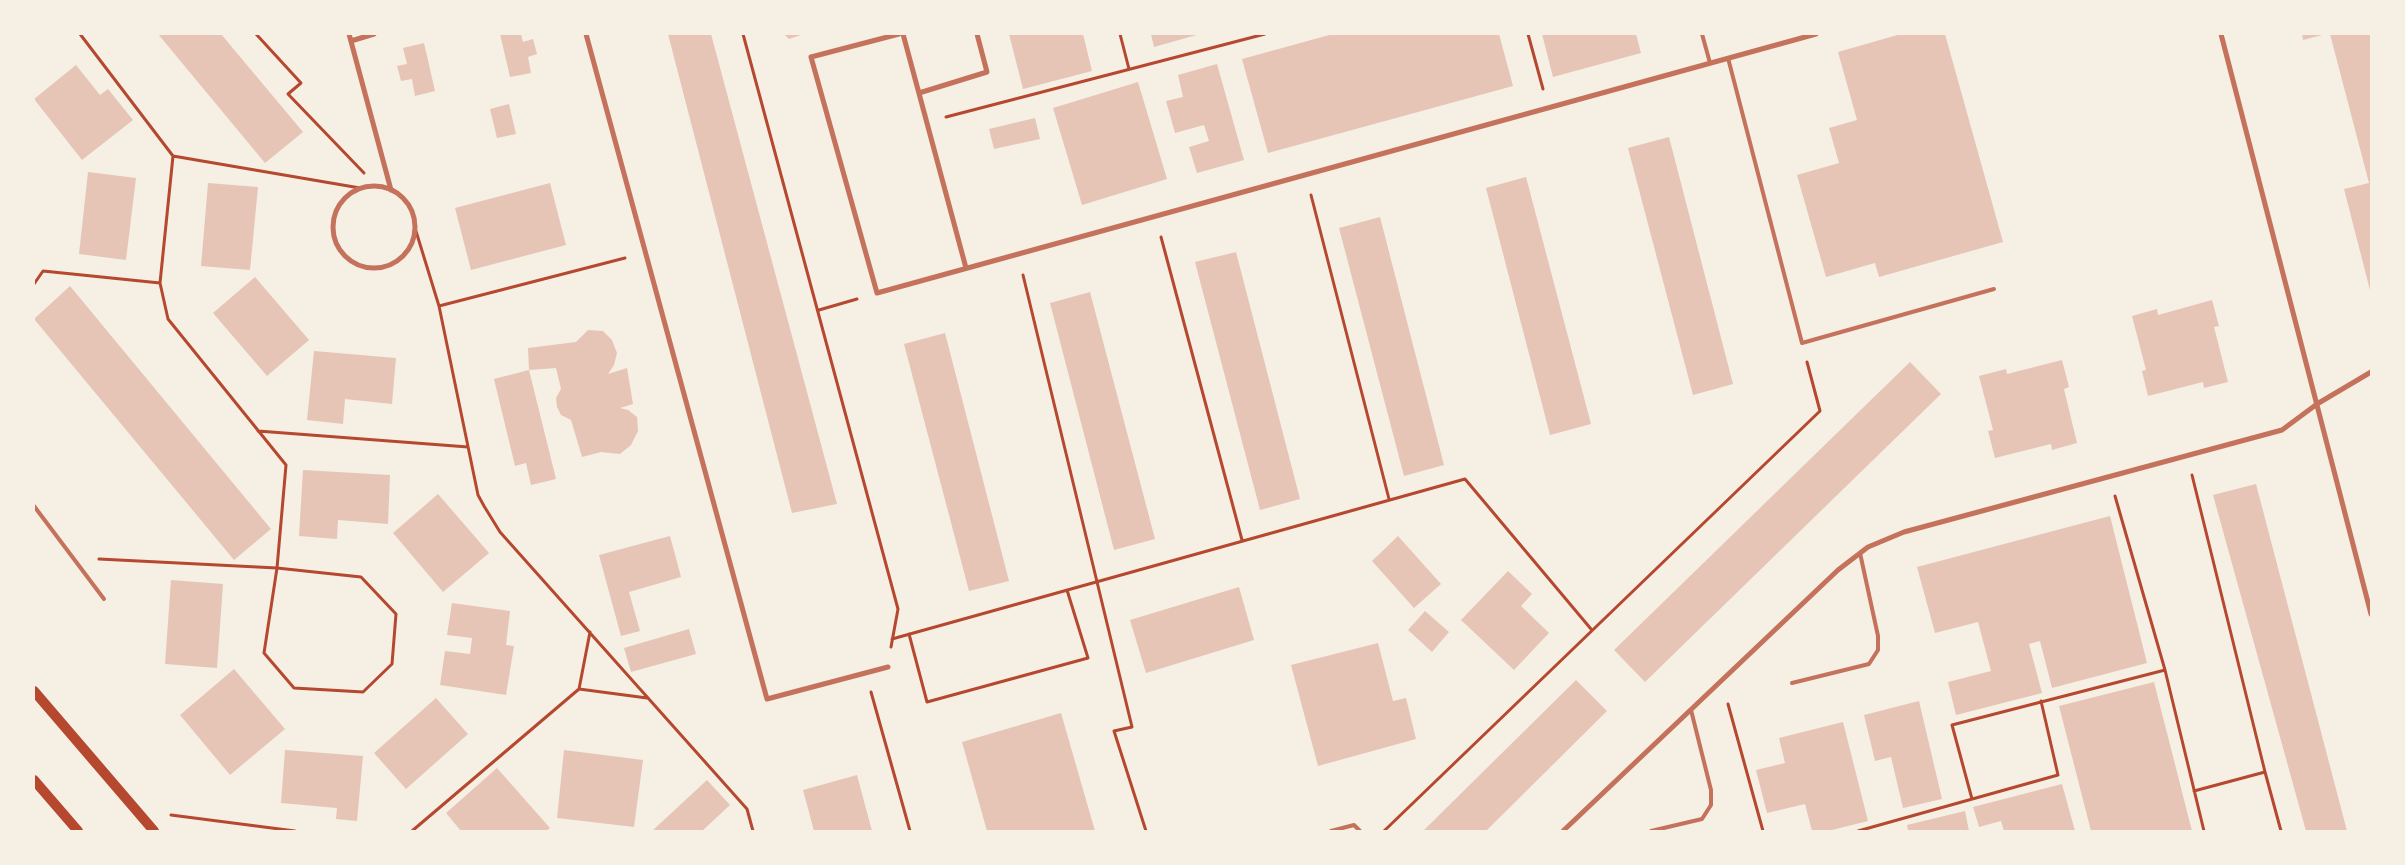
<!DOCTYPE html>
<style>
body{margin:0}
#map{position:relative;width:2405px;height:865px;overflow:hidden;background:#f6efe4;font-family:"Nunito Sans",sans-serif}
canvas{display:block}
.frame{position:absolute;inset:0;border:35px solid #f6efe4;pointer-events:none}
</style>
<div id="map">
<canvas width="2405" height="865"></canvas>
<div class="frame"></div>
</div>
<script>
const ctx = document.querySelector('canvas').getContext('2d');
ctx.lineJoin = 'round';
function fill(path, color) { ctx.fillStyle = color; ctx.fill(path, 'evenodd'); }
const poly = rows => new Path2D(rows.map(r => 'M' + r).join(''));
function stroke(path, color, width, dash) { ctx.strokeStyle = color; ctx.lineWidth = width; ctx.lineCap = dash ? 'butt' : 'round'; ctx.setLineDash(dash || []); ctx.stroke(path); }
fill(poly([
 [158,34,221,34,303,132,265,163],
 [500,34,521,34,523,42,533,39,537,54,528,57,531,73,510,77],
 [668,34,711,34,837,504,792,513],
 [784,34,804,34,789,39],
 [1009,34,1083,34,1092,71,1023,89],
 [1151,34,1200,34,1154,47],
 [1333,34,1499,34,1513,86,1268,153,1242,59],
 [1542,34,1636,34,1641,53,1553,77],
 [1901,34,1945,34,2003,242,1879,277,1875,263,1826,277,1797,175,1839,163,1829,128,1857,120,1838,52],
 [2302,34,2326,34,2303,40],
 [2330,34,2371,34,2371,294,2344,189,2369,183],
 [424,43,435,91,415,96,412,79,401,81,397,66,407,64,403,48],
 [1217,64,1244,160,1197,173,1189,147,1209,141,1204,125,1175,133,1166,101,1183,97,1178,75],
 [76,65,100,95,108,89,133,120,82,160,34,99],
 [1138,82,1167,179,1082,205,1053,108],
 [509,104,516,134,497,138,490,109],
 [1035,118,1040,139,994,149,989,129],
 [1669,137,1733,384,1693,395,1628,148],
 [88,172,136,178,126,260,79,254],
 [1526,177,1591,424,1550,435,1486,188],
 [208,183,258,187,250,270,201,266],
 [550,183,566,245,471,270,455,208],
 [1380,217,1444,465,1404,476,1339,228],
 [1236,252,1300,499,1260,510,1195,262],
 [255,277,309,340,267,376,213,313],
 [70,286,271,529,234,560,34,319],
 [1090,292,1155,539,1114,550,1050,303],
 [2212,300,2219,326,2214,327,2228,382,2204,388,2203,382,2148,396,2142,371,2146,370,2132,316,2157,309,2158,315],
 [588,330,603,331,612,340,617,353,614,365,608,374,627,368,633,404,620,408,628,410,637,417,638,431,631,445,620,454,601,452,582,457,571,420,561,415,557,407,556,398,561,389,556,368,529,370,528,348,576,342],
 [945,333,1009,581,969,591,904,344],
 [314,351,396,358,392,404,345,399,343,424,307,420],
 [2062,360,2069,387,2064,389,2077,443,2052,450,2051,444,1995,458,1988,431,1993,430,1979,376,2006,369,2007,374],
 [1910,362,1941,394,1645,682,1614,650],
 [529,370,556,479,531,485,526,463,515,466,494,379],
 [303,470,390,475,388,524,338,520,337,539,299,536],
 [2256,484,2347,831,2306,831,2213,495],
 [438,494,489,553,443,592,393,533],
 [2110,516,2147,663,2052,688,2040,641,2029,644,2042,693,1956,715,1948,682,1991,671,1978,622,1935,633,1917,567],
 [670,536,681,577,629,592,640,631,621,636,599,555],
 [1398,536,1441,584,1414,608,1372,561],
 [1508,571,1532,594,1521,606,1549,633,1514,670,1461,620],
 [171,580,223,584,217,668,165,664],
 [1239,587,1254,640,1146,673,1130,620],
 [452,603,510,611,506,645,514,646,506,695,440,685,445,651,470,654,472,638,447,635],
 [1425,611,1449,632,1432,652,1408,630],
 [689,629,696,654,631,672,624,648],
 [1378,643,1393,701,1406,698,1416,739,1318,766,1291,665],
 [234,669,285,729,230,775,180,715],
 [1576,680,1607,711,1486,831,1423,831],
 [2154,682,2192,831,2091,831,2059,706],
 [436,698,468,734,406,789,374,753],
 [1919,701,1942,799,1903,808,1891,757,1875,761,1864,715],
 [1061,713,1095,831,987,831,962,742],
 [1843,722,1868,821,1828,831,1812,831,1805,804,1767,813,1756,770,1785,763,1779,738],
 [285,750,363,756,357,821,336,819,337,808,281,803],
 [564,750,643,760,634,827,557,818],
 [497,768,550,828,546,831,461,831,446,813],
 [857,775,872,831,814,831,803,790],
 [707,780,730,805,702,831,652,831],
 [2062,784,2075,831,2004,831,2001,821,1979,827,1973,807],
 [1965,811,1969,831,1908,831,1907,825]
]), '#e6c5b7');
stroke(poly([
 [80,34,173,156],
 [256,34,301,83,288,94,364,173],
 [743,34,898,609,891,647],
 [1120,34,1129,69],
 [1528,34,1543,89],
 [946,117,1265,34],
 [1311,195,1389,499],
 [415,228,439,306,478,495,484,506,500,532,747,809,753,831],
 [1161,237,1242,540],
 [1023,275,1132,727,1114,731,1146,831],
 [160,283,173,156,360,188],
 [34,284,43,271,160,283,168,319,286,465,277,568,99,559],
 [439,306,625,258],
 [819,310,857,299],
 [258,431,468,447],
 [2192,475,2265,772,2194,791],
 [2115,496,2165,670,2204,831],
 [277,568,361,577,396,614,392,664,363,692,294,688,264,653,277,568],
 [909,634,927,702,1088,658,1067,590],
 [892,639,1465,479,1591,629],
 [579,689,590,632],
 [871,692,910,831],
 [1728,704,1763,831],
 [2265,772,2281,831],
 [1972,799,1952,725,2165,670],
 [171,815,295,831],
 [412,831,579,689,647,698],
 [1384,831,1820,411,1807,362],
 [1858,831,2058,775,2041,701]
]), '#b5482f', 3);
stroke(poly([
 [1702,34,1710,63],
 [1728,58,1802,343,1994,289],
 [34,506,104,599],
 [1792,683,1869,664,1878,650,1878,636,1860,553],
 [1331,831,1354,825,1360,831],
 [1651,831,1702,819,1711,805,1711,790,1691,710]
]), '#c5725c', 4);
stroke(poly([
 [349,34,391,190],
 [586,34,767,699,888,667],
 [899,34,811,57,877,293,1816,34],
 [903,34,966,268],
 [2221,34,2371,614],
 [351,41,374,34],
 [919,93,987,72,977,34],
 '333 227a41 41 0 1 1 82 0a41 41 0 1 1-82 0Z',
 [1563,831,1838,570,1868,547,1904,532,2282,430,2317,404,2371,372]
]), '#c5725c', 5);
stroke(poly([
 [34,691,154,831],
 [34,780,78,831]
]), '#b5482f', 10);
</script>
